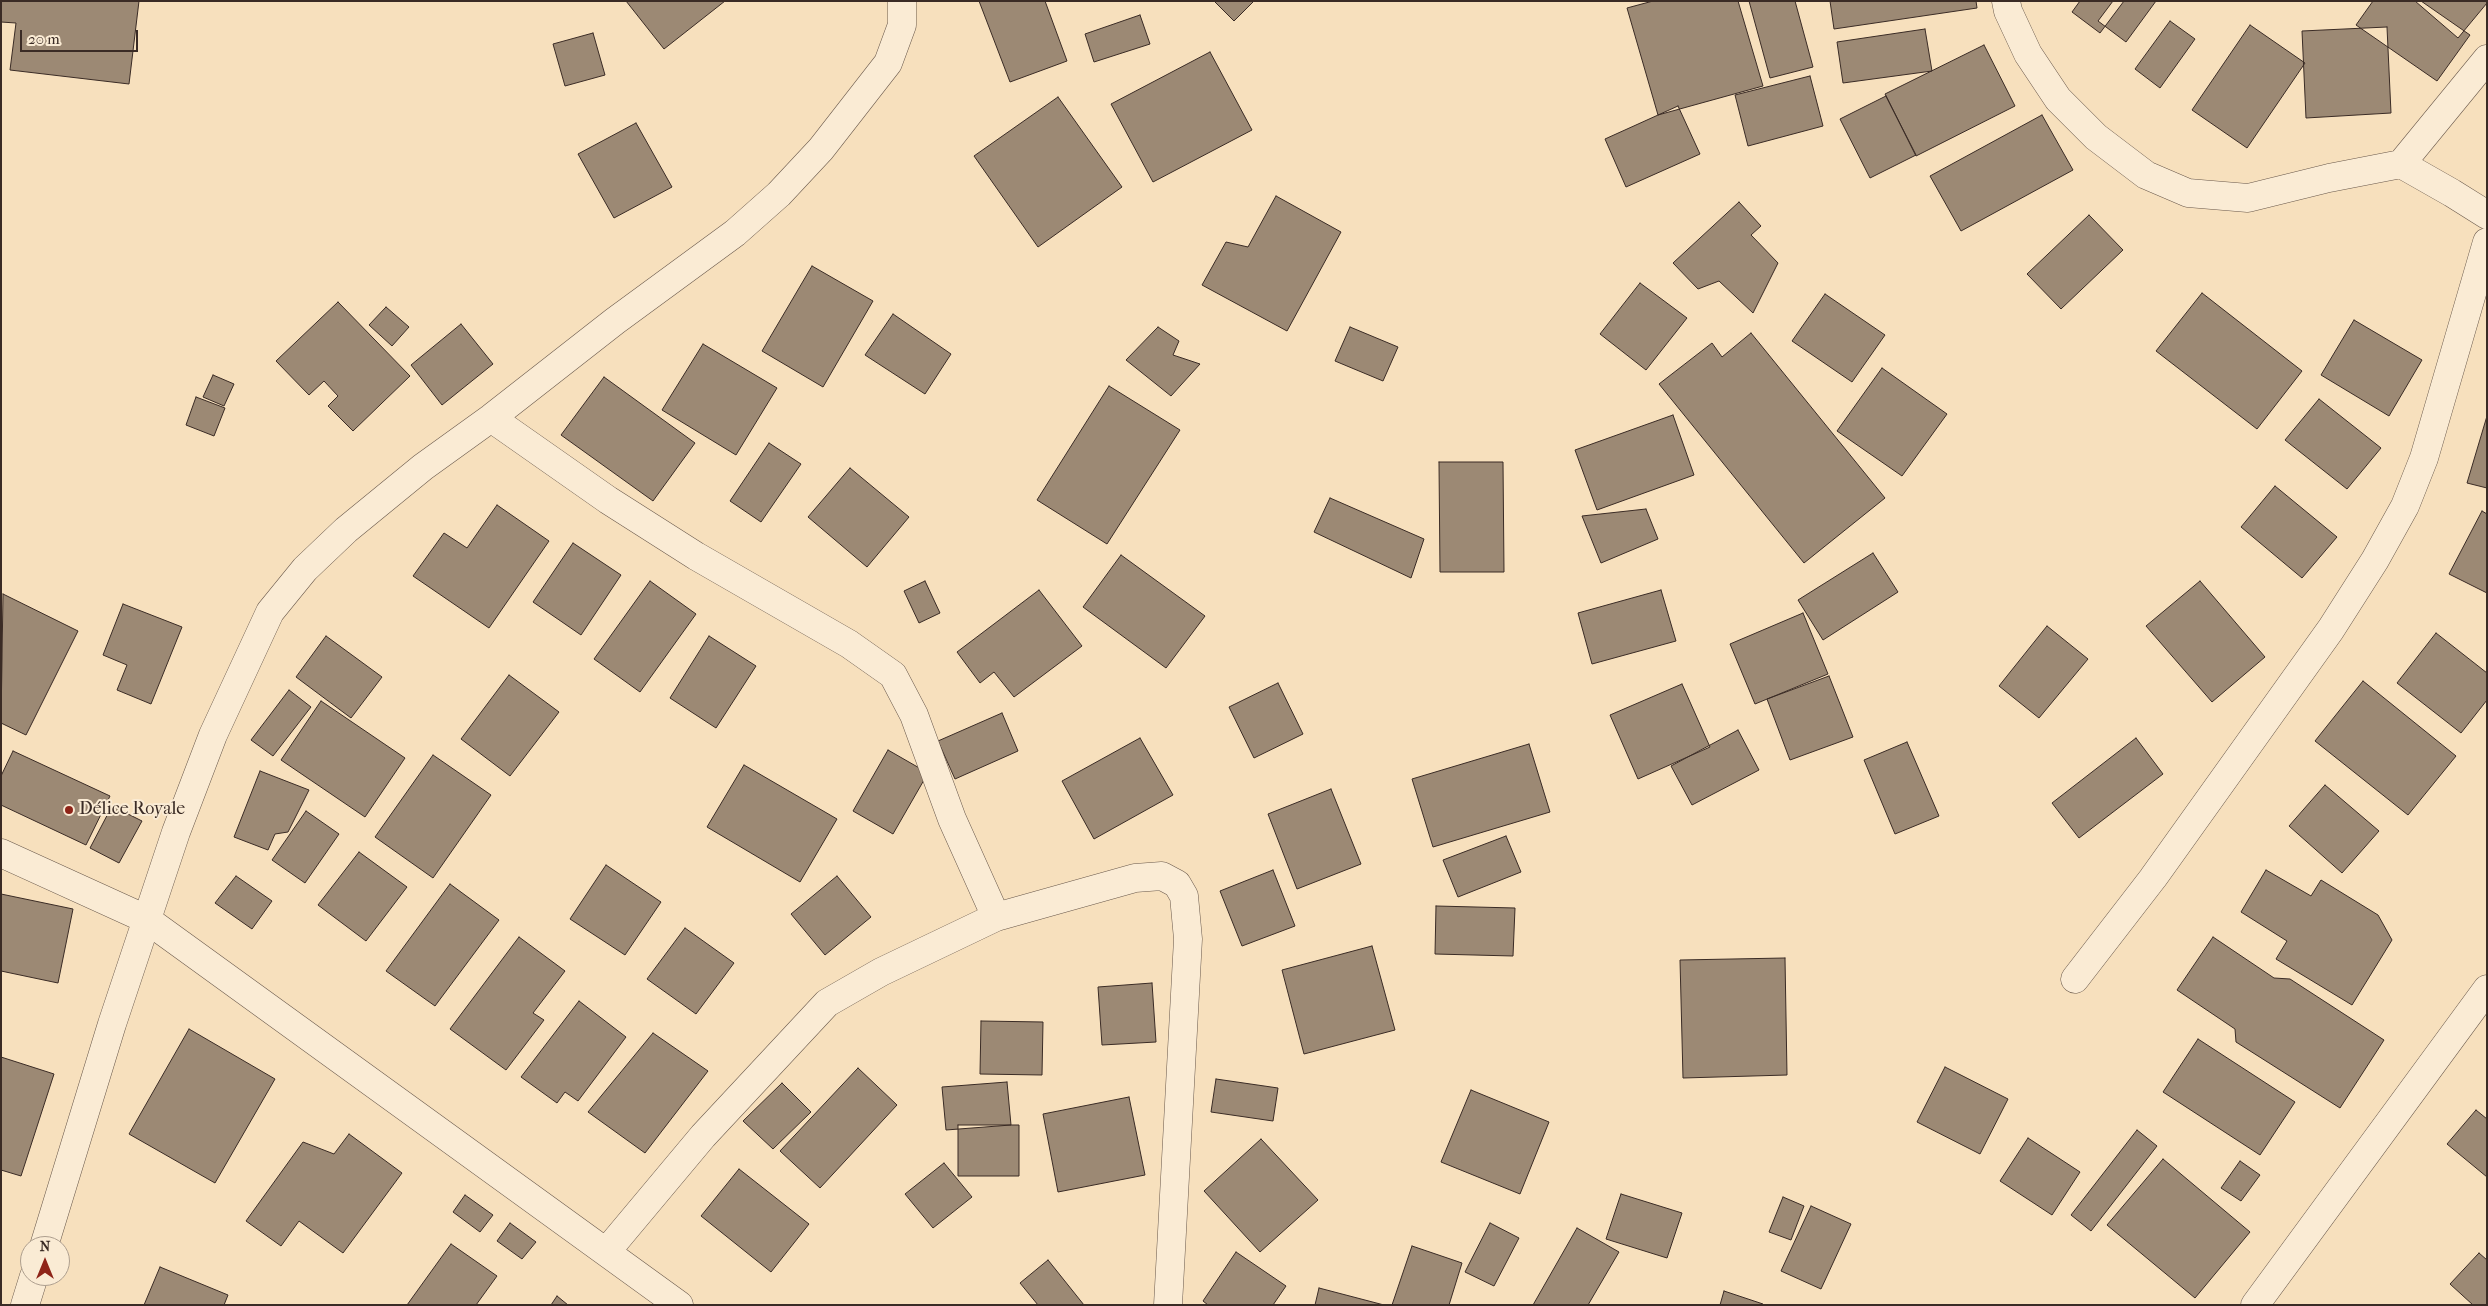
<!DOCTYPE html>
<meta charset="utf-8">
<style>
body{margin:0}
#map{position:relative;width:2488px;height:1306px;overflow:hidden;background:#f7e0bd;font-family:"IM FELL French Canon",serif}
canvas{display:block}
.frame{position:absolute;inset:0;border:2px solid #3a2b25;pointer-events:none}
.north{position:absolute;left:20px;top:1236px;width:50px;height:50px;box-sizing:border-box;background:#faebd4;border:1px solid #ad9e8e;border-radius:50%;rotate:0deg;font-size:14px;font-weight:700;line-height:20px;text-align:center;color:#3a2b25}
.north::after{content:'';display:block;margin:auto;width:18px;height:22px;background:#8f2418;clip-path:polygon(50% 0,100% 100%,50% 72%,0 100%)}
.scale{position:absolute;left:20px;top:30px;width:118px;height:22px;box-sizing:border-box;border:2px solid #3a2b25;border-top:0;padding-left:6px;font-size:15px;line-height:18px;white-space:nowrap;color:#3a2b25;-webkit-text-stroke:4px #faebd4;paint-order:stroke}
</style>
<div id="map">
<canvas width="2488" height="1306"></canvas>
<div class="frame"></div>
<div class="north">N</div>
<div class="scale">20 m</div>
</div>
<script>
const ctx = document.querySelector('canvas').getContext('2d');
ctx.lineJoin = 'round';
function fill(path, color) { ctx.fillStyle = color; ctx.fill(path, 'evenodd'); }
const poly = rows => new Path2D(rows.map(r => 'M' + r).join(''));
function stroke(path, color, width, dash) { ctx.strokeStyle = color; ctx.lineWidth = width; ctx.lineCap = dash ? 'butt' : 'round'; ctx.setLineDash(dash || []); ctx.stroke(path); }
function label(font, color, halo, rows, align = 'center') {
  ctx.font = font + ' "IM FELL French Canon",serif'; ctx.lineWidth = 4; ctx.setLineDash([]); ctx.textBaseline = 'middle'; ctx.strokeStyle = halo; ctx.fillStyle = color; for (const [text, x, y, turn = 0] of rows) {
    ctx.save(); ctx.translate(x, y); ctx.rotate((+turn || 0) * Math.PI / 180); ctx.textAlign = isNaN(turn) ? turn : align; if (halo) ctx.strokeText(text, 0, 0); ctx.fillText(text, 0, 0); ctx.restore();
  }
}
const building = poly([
 [1,1,139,1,129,84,10,70,16,23,1,22,1,1],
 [626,1,725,1,664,49,626,1],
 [979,1,1045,1,1067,61,1010,82,979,1],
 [1214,1,1254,1,1234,21,1214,1],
 [1653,1,1738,1,1763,86,1658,115,1627,8,1653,1],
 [1749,1,1795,1,1813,67,1770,78,1749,1],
 [1830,1,1976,1,1977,8,1834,29,1830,1],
 [2080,1,2124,1,2100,33,2072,12,2080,1],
 [2113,1,2156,1,2126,42,2098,21,2113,1],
 [2373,1,2421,1,2470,35,2437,81,2356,25,2373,1],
 [2415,1,2487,1,2487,3,2458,38,2415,1],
 [1140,15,1150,44,1094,62,1085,34,1140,15],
 [2170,21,2195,39,2160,88,2135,69,2170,21],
 [2250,25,2305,63,2247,148,2192,110,2250,25],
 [2387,27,2391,113,2306,118,2302,31,2387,27],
 [1925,29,1932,71,1843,83,1837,42,1925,29],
 [593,33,605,75,565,86,553,44,593,33],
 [1984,45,2015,106,1916,156,1885,94,1984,45],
 [1210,52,1252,130,1153,182,1111,104,1210,52],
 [1810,76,1823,126,1748,146,1735,95,1810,76],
 [1886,96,1916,155,1870,178,1840,119,1886,96],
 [1058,97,1122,187,1038,247,974,156,1058,97],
 [1678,106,1700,154,1626,187,1605,139,1678,106],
 [2042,115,2073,170,1961,231,1930,176,2042,115],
 [636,123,672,187,614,218,578,154,636,123],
 [1276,196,1341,232,1287,331,1202,285,1226,242,1248,247,1276,196],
 [1739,202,1761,226,1751,235,1778,263,1753,313,1719,281,1698,289,1673,263,1739,202],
 [2089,215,2123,250,2061,309,2027,274,2089,215],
 [812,266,873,301,823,387,762,351,812,266],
 [1640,283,1687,318,1646,370,1600,334,1640,283],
 [2202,293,2302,371,2257,429,2156,351,2202,293],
 [1825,294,1885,335,1852,382,1792,341,1825,294],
 [338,302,410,376,353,431,328,406,338,396,324,381,309,395,276,361,338,302],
 [386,307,409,327,392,346,369,325,386,307],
 [893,314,951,354,925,394,865,355,893,314],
 [2354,320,2422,360,2389,416,2321,375,2354,320],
 [461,324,493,364,442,405,411,365,461,324],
 [1158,327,1179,341,1173,355,1200,364,1171,396,1126,360,1158,327],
 [1350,327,1398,347,1383,381,1335,361,1350,327],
 [1751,333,1885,498,1804,563,1659,384,1712,343,1722,357,1751,333],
 [703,344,777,388,736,455,662,410,703,344],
 [1882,368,1947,414,1902,476,1837,431,1882,368],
 [213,375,234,384,224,406,203,397,213,375],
 [604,377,695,443,653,501,561,435,604,377],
 [1109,386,1180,430,1107,544,1037,500,1109,386],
 [196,397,225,408,214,436,186,425,196,397],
 [2319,399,2381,448,2347,489,2285,440,2319,399],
 [1673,415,1694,475,1597,510,1575,450,1673,415],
 [2487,416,2487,488,2467,483,2487,416],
 [769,443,801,464,761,522,730,501,769,443],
 [1439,462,1503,462,1504,572,1440,572,1439,462],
 [850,468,909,517,867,567,808,517,850,468],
 [2275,486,2337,537,2302,578,2241,527,2275,486],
 [1330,498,1424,539,1411,578,1314,532,1330,498],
 [497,505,549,541,489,628,413,576,444,533,467,548,497,505],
 [1646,509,1658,539,1601,563,1582,516,1646,509],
 [2482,511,2487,514,2487,593,2449,574,2482,511],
 [573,543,621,575,581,635,533,602,573,543],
 [1873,553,1898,592,1823,640,1798,600,1873,553],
 [1121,555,1205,616,1166,668,1083,607,1121,555],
 [650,581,696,614,640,692,594,659,650,581],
 [925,581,940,613,919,623,904,591,925,581],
 [2200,581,2265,657,2212,702,2146,626,2200,581],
 [1039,590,1082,646,1014,697,994,672,980,683,957,652,1039,590],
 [1661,590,1676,641,1592,664,1578,613,1661,590],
 [3,594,78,631,26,735,1,723,3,594],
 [123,604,182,627,151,704,117,690,127,665,103,655,123,604],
 [1803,613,1828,674,1755,704,1730,644,1803,613],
 [2047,626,2088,659,2039,718,1999,686,2047,626],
 [2436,633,2487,673,2487,700,2461,733,2397,683,2436,633],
 [326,636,382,677,351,718,296,677,326,636],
 [709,636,756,666,716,728,670,698,709,636],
 [509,675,559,712,510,776,461,739,509,675],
 [1829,676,1853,737,1790,760,1767,699,1829,676],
 [2363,681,2456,756,2408,815,2315,741,2363,681],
 [1278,683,1303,734,1254,758,1229,707,1278,683],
 [1682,684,1710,747,1638,779,1610,715,1682,684],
 [289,690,311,707,273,756,251,740,289,690],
 [321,701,405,758,365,817,281,760,321,701],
 [1002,713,1018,751,955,779,938,741,1002,713],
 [1738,730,1759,770,1692,805,1671,766,1738,730],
 [1140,738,1173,795,1094,839,1062,781,1140,738],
 [2136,738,2163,774,2079,838,2052,803,2136,738],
 [1907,742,1939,816,1895,834,1864,760,1907,742],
 [1529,744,1550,812,1433,847,1412,779,1529,744],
 [888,750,928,773,893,834,853,811,888,750],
 [13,751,110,796,86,845,1,805,1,776,13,751],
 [433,755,491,795,433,878,375,837,433,755],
 [744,765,837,819,800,882,707,827,744,765],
 [260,771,309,790,288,832,275,834,268,850,234,837,260,771],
 [2325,785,2379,831,2342,873,2289,826,2325,785],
 [1331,789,1361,864,1297,889,1268,814,1331,789],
 [112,806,142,821,119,863,90,848,112,806],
 [306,811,339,834,305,883,272,860,306,811],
 [1506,836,1521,872,1458,897,1443,860,1506,836],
 [359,852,407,887,366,941,318,905,359,852],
 [606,865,661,902,625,955,570,919,606,865],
 [1273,870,1295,926,1242,946,1220,891,1273,870],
 [2266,870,2311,896,2321,880,2378,915,2392,940,2352,1005,2276,959,2287,941,2241,912,2266,870],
 [236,876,272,901,252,929,215,903,236,876],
 [837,876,871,917,825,955,791,914,837,876],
 [450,884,499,920,435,1006,386,971,450,884],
 [1,894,73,909,58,983,1,971,1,894],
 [1436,906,1515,908,1513,956,1435,954,1436,906],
 [685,928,734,963,696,1014,647,979,685,928],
 [519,937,565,971,533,1013,544,1020,506,1070,450,1029,519,937],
 [2213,937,2274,978,2290,979,2384,1040,2340,1108,2236,1042,2235,1029,2177,990,2213,937],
 [1372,946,1395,1030,1304,1054,1282,970,1372,946],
 [1785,958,1787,1075,1683,1078,1680,960,1785,958],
 [1152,983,1156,1042,1102,1045,1098,987,1152,983],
 [579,1001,626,1037,578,1101,565,1092,557,1103,521,1077,579,1001],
 [981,1021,1043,1022,1042,1075,980,1074,981,1021],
 [189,1029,275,1079,215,1183,129,1134,189,1029],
 [653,1033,708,1071,645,1153,588,1112,653,1033],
 [2198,1039,2295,1102,2260,1155,2163,1092,2198,1039],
 [1,1057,54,1074,21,1176,1,1170,1,1057],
 [1945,1067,2008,1099,1980,1154,1917,1122,1945,1067],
 [858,1068,897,1105,820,1188,780,1151,858,1068],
 [1216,1079,1278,1088,1273,1121,1211,1112,1216,1079],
 [1007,1082,1011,1125,946,1130,942,1087,1007,1082],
 [782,1083,811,1112,773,1149,743,1121,782,1083],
 [1471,1090,1549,1122,1520,1194,1441,1162,1471,1090],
 [1129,1097,1145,1175,1058,1192,1043,1114,1129,1097],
 [2476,1110,2487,1119,2487,1177,2447,1144,2476,1110],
 [958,1125,1019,1125,1019,1176,958,1176,958,1125],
 [2137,1130,2157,1146,2091,1231,2071,1215,2137,1130],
 [349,1134,402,1173,343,1253,299,1221,281,1246,246,1221,303,1142,334,1154,349,1134],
 [2028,1138,2080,1172,2052,1215,2000,1181,2028,1138],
 [1261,1139,1318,1200,1260,1252,1204,1191,1261,1139],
 [2163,1159,2250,1232,2195,1298,2107,1225,2163,1159],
 [2240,1161,2260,1175,2241,1201,2221,1188,2240,1161],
 [944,1163,972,1197,933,1228,905,1194,944,1163],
 [739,1169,809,1224,771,1272,701,1216,739,1169],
 [1621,1194,1682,1213,1667,1258,1606,1239,1621,1194],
 [465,1195,493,1215,480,1232,453,1212,465,1195],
 [1783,1197,1804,1206,1791,1240,1769,1232,1783,1197],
 [1811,1206,1851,1224,1821,1289,1781,1271,1811,1206],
 [510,1223,536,1242,522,1259,497,1241,510,1223],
 [1490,1223,1519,1238,1494,1286,1465,1272,1490,1223],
 [1577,1228,1619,1252,1588,1305,1533,1305,1577,1228],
 [451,1244,497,1276,476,1305,407,1305,451,1244],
 [1412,1246,1462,1263,1449,1305,1392,1305,1412,1246],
 [1236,1252,1286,1286,1273,1305,1208,1305,1203,1301,1236,1252],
 [2479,1253,2487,1260,2487,1305,2473,1305,2450,1284,2479,1253],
 [1048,1260,1084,1305,1038,1305,1020,1283,1048,1260],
 [160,1267,228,1295,224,1305,144,1305,160,1267],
 [1319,1288,1384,1305,1315,1305,1319,1288],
 [1724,1291,1763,1304,1762,1305,1720,1305,1724,1291],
 [557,1296,568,1305,551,1305,557,1296]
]);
fill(building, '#9c8974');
stroke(building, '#3a2b25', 1);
const minor = poly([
 [2006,1,2008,11,2028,54,2058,99,2096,137,2146,175,2188,193,2248,198,2329,178,2401,164,2487,59],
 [2401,164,2452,193,2487,215],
 [491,418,608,500,696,556,849,644,893,675,914,715,952,819,996,917],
 [1,853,146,919,679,1305],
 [2075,979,2153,878,2331,629,2375,560,2405,506,2424,458,2487,242],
 [44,1246,112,1024,176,832,213,735,270,612,305,569,346,530,423,467,491,418,615,321,735,233,779,194,821,149,888,63,902,25,902,1],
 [606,1252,703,1136,827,1003,881,972,996,917,1135,878,1162,876,1177,884,1184,896,1188,939,1168,1305],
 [25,1305,34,1276],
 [2255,1305,2487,989]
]);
stroke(minor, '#69584b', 29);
stroke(minor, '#faebd4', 28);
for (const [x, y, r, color] of [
 [69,810,5,"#8f2418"]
]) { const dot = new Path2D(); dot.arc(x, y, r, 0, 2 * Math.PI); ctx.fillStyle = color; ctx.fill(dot); stroke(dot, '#faebd4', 2); }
label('18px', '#3a2b25', '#faebd4', [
 ["Délice Royale",79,810]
], 'left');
</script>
